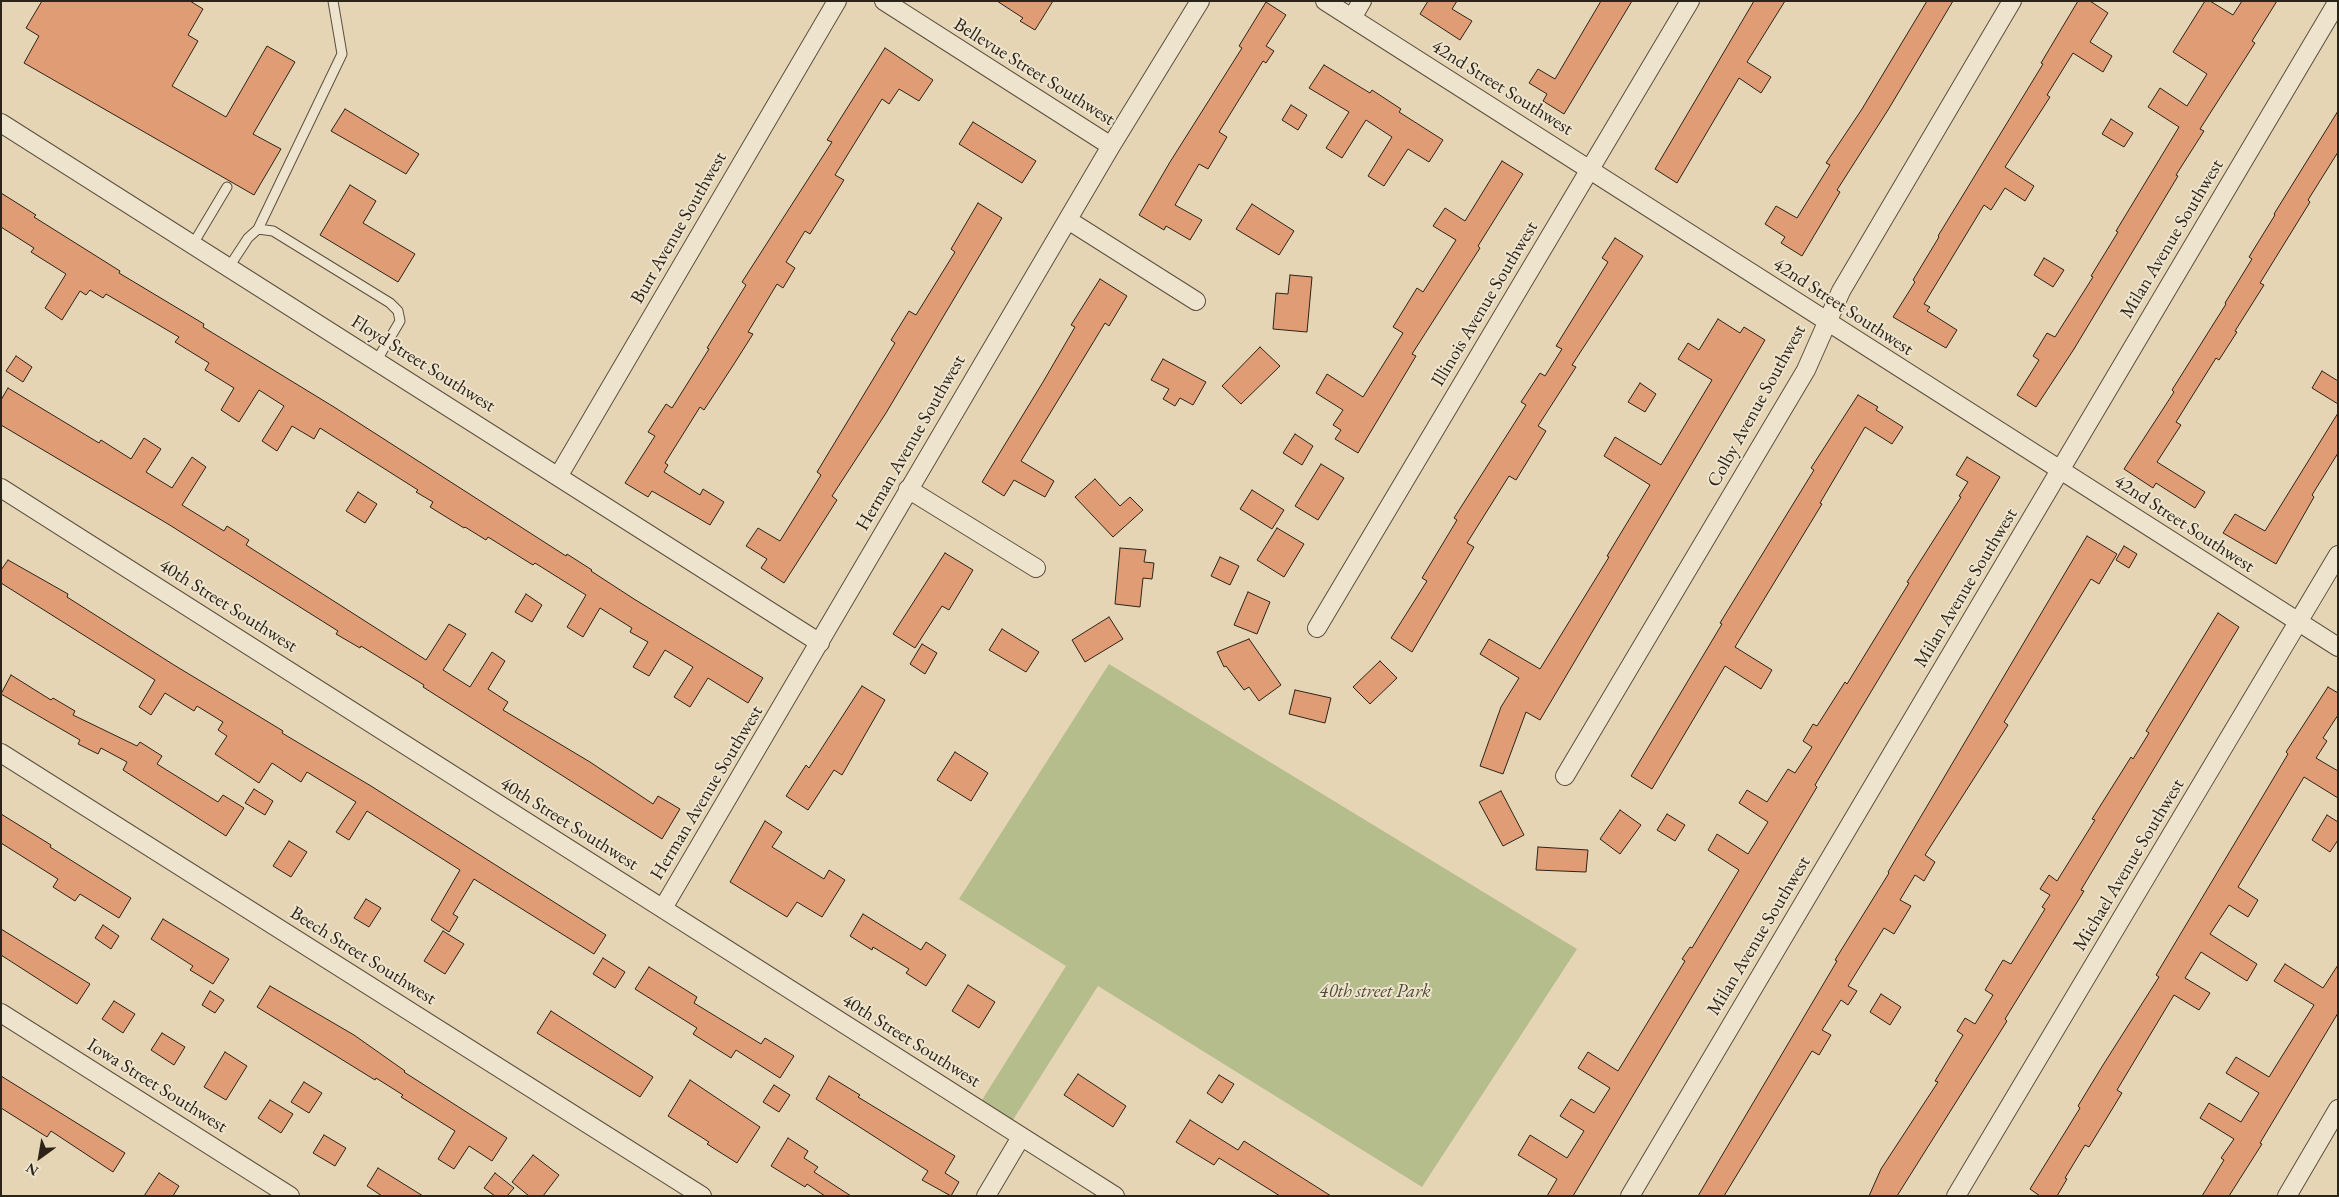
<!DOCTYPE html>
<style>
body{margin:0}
#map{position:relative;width:2339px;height:1197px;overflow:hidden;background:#e5d5b4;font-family:"EB Garamond",serif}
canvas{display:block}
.frame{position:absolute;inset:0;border:2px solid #2d2419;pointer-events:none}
.north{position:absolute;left:15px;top:1132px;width:50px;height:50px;-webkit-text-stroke:4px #eee4ce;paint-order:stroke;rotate:212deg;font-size:14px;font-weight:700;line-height:20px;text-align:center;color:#2d2419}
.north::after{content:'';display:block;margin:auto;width:18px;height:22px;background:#2d2419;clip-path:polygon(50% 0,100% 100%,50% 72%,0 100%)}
</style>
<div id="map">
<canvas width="2339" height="1197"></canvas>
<div class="frame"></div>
<div class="north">N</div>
</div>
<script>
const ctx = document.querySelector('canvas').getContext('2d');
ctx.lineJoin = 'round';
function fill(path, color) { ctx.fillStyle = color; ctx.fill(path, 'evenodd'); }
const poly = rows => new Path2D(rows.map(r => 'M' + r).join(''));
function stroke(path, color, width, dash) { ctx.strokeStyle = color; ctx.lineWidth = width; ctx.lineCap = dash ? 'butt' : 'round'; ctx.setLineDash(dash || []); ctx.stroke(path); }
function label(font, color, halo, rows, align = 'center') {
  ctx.font = font + ' "EB Garamond",serif'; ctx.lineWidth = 4; ctx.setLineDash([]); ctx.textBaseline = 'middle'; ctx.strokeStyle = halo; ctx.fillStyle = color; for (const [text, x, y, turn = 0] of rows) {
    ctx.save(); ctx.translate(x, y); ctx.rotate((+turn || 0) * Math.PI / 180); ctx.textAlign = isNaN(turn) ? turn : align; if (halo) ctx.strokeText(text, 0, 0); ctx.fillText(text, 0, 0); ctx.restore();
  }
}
fill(poly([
 [1109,664,1577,949,1422,1187,1098,986,1011,1123,977,1108,1066,966,959,899]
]), '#b6bd8c');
const building = poly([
 [42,1,190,1,203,9,188,35,198,41,172,86,226,117,267,46,295,62,253,134,281,149,254,195,24,63,39,36,26,28,42,1],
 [997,1,1053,1,1035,30,1020,21,1023,18,997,1],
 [1428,1,1457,1,1452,9,1472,21,1460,40,1420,14,1428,1],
 [1601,1,1632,1,1564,114,1543,101,1547,94,1529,83,1538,69,1555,79,1601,1],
 [1754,1,1785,1,1747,62,1771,77,1761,93,1739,78,1677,183,1655,169,1754,1],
 [1927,1,1953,1,1888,110,1837,190,1840,192,1802,256,1781,243,1785,237,1765,224,1776,206,1797,218,1830,165,1826,163,1862,109,1927,1],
 [2078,1,2090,1,2108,13,2090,42,2112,56,2103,72,2073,53,2047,95,2050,97,2005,167,2034,186,2025,201,2005,188,1991,210,1984,205,1924,304,1930,307,1927,311,1957,330,1946,348,1893,317,1915,282,1913,280,1939,237,1938,236,2043,64,2041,63,2078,1],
 [2205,1,2210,1,2233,15,2242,1,2277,1,2252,41,2255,43,2200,129,2204,131,2176,175,2178,176,2074,349,2036,407,2017,395,2039,360,2033,356,2047,333,2055,337,2093,277,2091,276,2118,232,2116,231,2179,127,2148,107,2160,88,2187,106,2207,74,2173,52,2205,1],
 [1266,2,1286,15,1266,46,1274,51,1266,63,1263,61,1219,132,1227,137,1208,169,1199,164,1175,205,1202,220,1190,240,1166,226,1164,230,1139,215,1170,162,1242,48,1239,46,1266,2],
 [885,48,933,80,919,101,899,89,889,104,882,99,835,175,844,180,810,234,805,231,786,262,795,268,783,288,777,284,748,332,753,334,734,364,704,410,700,407,665,463,668,465,664,472,700,495,703,489,724,502,710,525,652,491,648,497,625,483,655,436,648,432,666,404,672,408,709,349,707,348,746,285,742,282,832,142,827,140,885,48],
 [1324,65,1370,93,1372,90,1401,109,1399,112,1443,140,1429,162,1408,149,1384,186,1368,176,1392,137,1366,120,1342,158,1326,148,1349,112,1309,88,1324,65],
 [1291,105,1307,115,1298,130,1282,120,1291,105],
 [345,109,419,154,406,174,331,131,345,109],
 [2338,111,2338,152,2308,200,2310,202,2260,283,2264,285,2235,331,2237,332,2219,360,2216,358,2176,422,2181,425,2157,462,2205,492,2195,508,2156,483,2153,488,2124,469,2174,392,2172,390,2226,304,2225,303,2252,259,2249,257,2275,215,2274,214,2338,111],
 [2111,119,2133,133,2124,147,2102,134,2111,119],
 [973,122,1036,161,1022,183,959,144,973,122],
 [1502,161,1523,174,1478,246,1480,248,1412,354,1416,356,1358,453,1335,439,1341,430,1333,425,1343,410,1316,393,1327,374,1363,397,1403,333,1393,327,1417,288,1423,292,1456,240,1433,226,1445,208,1465,221,1502,161],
 [350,185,376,201,363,223,415,254,398,282,320,235,350,185],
 [1,193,36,215,34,217,120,271,119,273,204,324,203,327,334,407,566,556,567,554,592,570,591,571,634,599,763,678,748,703,708,678,690,707,674,697,693,667,665,650,649,676,633,667,648,642,630,632,632,628,600,608,583,637,567,627,586,595,535,563,533,565,488,537,486,540,465,527,464,528,430,507,433,502,416,492,418,490,320,428,314,439,292,426,277,451,262,441,284,406,259,390,239,422,221,410,234,388,205,370,209,363,175,342,179,337,106,294,103,298,90,290,86,295,80,291,62,320,45,308,66,274,31,252,34,248,1,227,1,193],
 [978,203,1002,218,886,413,832,496,837,500,784,583,761,568,767,559,746,546,758,528,780,541,821,475,817,472,895,343,891,340,909,311,916,315,955,252,951,249,978,203],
 [1252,204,1294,231,1279,255,1236,229,1252,204],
 [1615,238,1643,256,1572,365,1576,367,1538,426,1546,431,1516,480,1509,476,1467,543,1474,547,1412,652,1391,638,1427,581,1422,578,1457,520,1454,518,1526,405,1521,402,1540,373,1545,376,1562,349,1556,346,1608,262,1602,258,1615,238],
 [2044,258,2064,270,2053,287,2034,275,2044,258],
 [1290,275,1312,277,1307,332,1273,329,1276,293,1288,294,1290,275],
 [1100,279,1127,296,1109,326,1105,323,1021,461,1054,481,1045,497,1014,480,1004,496,982,482,1043,382,1075,327,1071,325,1100,279],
 [1718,319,1740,333,1744,327,1765,340,1540,720,1526,712,1503,774,1480,766,1501,707,1519,678,1480,654,1489,639,1540,669,1609,557,1607,556,1650,485,1604,456,1615,437,1661,465,1712,380,1678,359,1688,343,1699,350,1718,319],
 [1260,347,1280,366,1241,404,1222,386,1260,347],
 [16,356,32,367,23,382,6,371,16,356],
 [1163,359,1206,382,1193,405,1180,398,1175,406,1163,399,1169,389,1151,380,1163,359],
 [2322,371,2338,381,2338,404,2312,388,2322,371],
 [1640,383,1656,394,1645,412,1628,402,1640,383],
 [8,388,99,443,101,440,131,459,144,438,161,449,146,472,172,488,192,457,206,467,182,505,224,531,227,526,249,540,246,545,426,660,449,624,466,634,443,670,470,687,492,652,505,661,488,689,508,702,503,710,590,762,653,804,658,796,680,809,662,839,423,687,424,685,361,646,360,648,336,634,338,631,168,524,1,425,1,400,8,388],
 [1858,395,1878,407,1876,410,1903,427,1892,444,1865,427,1820,503,1822,504,1735,647,1772,670,1761,689,1725,666,1652,789,1631,776,1722,624,1720,623,1814,470,1811,468,1858,395],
 [2338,413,2338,453,2312,495,2314,497,2276,564,2223,533,2235,514,2265,531,2338,413],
 [1295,434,1313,446,1302,465,1283,453,1295,434],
 [1967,457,2000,477,1815,785,1817,787,1573,1196,1547,1196,1557,1179,1518,1155,1530,1135,1567,1158,1584,1131,1560,1116,1571,1099,1594,1113,1610,1088,1578,1068,1588,1052,1618,1071,1685,961,1682,959,1690,947,1692,948,1739,870,1708,850,1717,834,1748,854,1768,822,1739,803,1747,790,1767,802,1788,769,1795,773,1812,747,1803,741,1813,724,1817,726,1845,682,1847,684,1909,583,1907,582,1961,497,1959,496,1968,482,1956,475,1967,457],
 [1321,464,1344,478,1318,520,1295,506,1321,464],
 [1095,479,1120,506,1130,497,1143,510,1113,537,1075,497,1095,479],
 [1252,490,1284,510,1272,529,1240,509,1252,490],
 [358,492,377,504,365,523,346,511,358,492],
 [1277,528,1304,544,1284,577,1257,560,1277,528],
 [2087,536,2117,554,2099,584,2091,579,2004,722,2008,725,1925,855,1935,862,1924,881,1915,875,1900,900,1911,906,1894,934,1884,928,1848,986,1857,991,1848,1005,1841,1000,1822,1030,1831,1035,1819,1055,1812,1051,1724,1196,1698,1196,1837,961,1835,960,1889,873,1888,872,2087,536],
 [2124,546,2137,554,2129,568,2116,560,2124,546],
 [1120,548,1146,550,1144,562,1154,563,1152,579,1143,578,1140,607,1115,604,1120,548],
 [945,553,973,570,949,610,942,606,915,648,893,634,945,553],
 [1220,557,1239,566,1230,585,1211,576,1220,557],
 [8,560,68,594,67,597,174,665,260,717,283,731,282,733,371,786,606,935,594,954,474,879,453,914,458,917,449,932,431,920,460,870,367,811,349,840,336,832,356,802,307,772,301,782,272,763,259,783,215,754,227,736,218,730,223,722,197,706,194,711,165,693,151,715,139,707,155,680,1,583,1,570,8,560],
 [1248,592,1270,602,1257,634,1234,625,1248,592],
 [526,594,542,605,532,622,515,612,526,594],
 [2218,613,2239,627,2081,890,2084,891,2005,1019,2007,1021,1897,1196,1869,1196,1881,1169,1938,1082,1935,1081,1963,1035,1957,1031,1965,1018,1975,1024,1993,995,1985,990,2003,960,2011,964,2045,909,2042,907,2050,895,2040,889,2049,875,2057,881,2095,820,2092,819,2131,757,2133,759,2149,733,2146,731,2218,613],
 [1109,617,1123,639,1085,662,1072,640,1109,617],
 [1002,629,1039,652,1026,672,989,650,1002,629],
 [1249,639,1281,685,1259,701,1249,687,1244,690,1226,666,1224,667,1217,652,1249,639],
 [922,644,937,653,925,674,910,664,922,644],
 [1380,661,1397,678,1370,704,1353,687,1380,661],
 [11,675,51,700,53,698,75,711,73,715,137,746,140,742,162,756,157,764,218,802,223,795,244,808,226,836,123,770,127,762,101,748,98,754,78,744,80,740,1,694,11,675],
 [862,686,885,700,842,775,834,770,808,810,786,796,806,765,809,768,862,686],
 [2328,687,2338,693,2338,715,2323,738,2327,741,2316,758,2338,771,2338,798,2304,777,2238,887,2258,900,2248,917,2229,905,2210,934,2257,964,2247,981,2201,952,2185,978,2210,993,2199,1010,2174,995,2117,1090,2122,1093,2089,1147,2085,1145,2065,1178,2067,1179,2057,1196,2040,1196,2030,1189,2080,1108,2078,1106,2103,1065,2159,977,2156,975,2288,754,2286,752,2328,687],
 [1295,690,1331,698,1325,723,1289,714,1295,690],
 [955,752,988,773,971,801,937,780,955,752],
 [254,789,273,801,265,815,245,803,254,789],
 [1501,791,1524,835,1503,846,1479,802,1501,791],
 [1620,810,1641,825,1620,854,1600,839,1620,810],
 [1,814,51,845,50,847,131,898,119,918,80,894,75,901,53,887,58,879,1,843,1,814],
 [1667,814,1685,825,1675,841,1657,830,1667,814],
 [2327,815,2338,822,2338,840,2330,852,2312,840,2327,815],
 [765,821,782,832,772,847,824,879,829,870,845,880,822,917,797,902,787,917,730,882,765,821],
 [289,841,307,852,291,877,273,866,289,841],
 [1538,847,1588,850,1586,872,1536,870,1538,847],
 [366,899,381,908,369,927,354,918,366,899],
 [863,914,921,950,926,942,946,955,926,986,906,973,909,969,873,947,872,950,850,936,863,914],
 [163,919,229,959,213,984,190,970,193,966,151,939,163,919],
 [103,925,119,936,111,949,95,938,103,925],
 [1,929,90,984,77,1004,1,955,1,929],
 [443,931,464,944,445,974,424,961,443,931],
 [603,958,625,972,615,988,593,974,603,958],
 [2285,964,2323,988,2338,965,2338,1013,2260,1143,2262,1144,2229,1196,2202,1196,2224,1160,2221,1158,2234,1139,2200,1118,2209,1103,2241,1122,2259,1093,2226,1073,2236,1057,2269,1077,2314,1005,2274,981,2285,964],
 [649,967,697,997,694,1003,761,1044,765,1038,794,1056,780,1078,736,1050,731,1058,693,1034,697,1028,635,989,649,967],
 [968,985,995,1002,979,1028,952,1011,968,985],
 [270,986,354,1035,405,1071,404,1072,507,1138,492,1161,469,1146,454,1169,438,1159,455,1131,401,1097,403,1095,376,1078,375,1080,257,1007,270,986],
 [210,991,224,1000,215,1013,202,1005,210,991],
 [1881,994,1901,1007,1890,1025,1870,1012,1881,994],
 [114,1001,135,1014,123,1033,102,1019,114,1001],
 [551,1011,653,1077,640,1097,537,1033,551,1011],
 [162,1033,185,1047,174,1065,151,1050,162,1033],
 [225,1052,247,1066,226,1100,204,1087,225,1052],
 [1078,1074,1126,1106,1113,1127,1064,1095,1078,1074],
 [1219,1075,1234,1084,1222,1103,1207,1093,1219,1075],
 [1,1076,125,1153,113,1172,51,1131,47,1137,1,1108,1,1076],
 [829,1076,860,1095,858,1097,955,1156,945,1173,959,1182,951,1196,922,1180,928,1171,816,1099,829,1076],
 [690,1080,760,1127,737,1163,707,1144,709,1142,668,1116,690,1080],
 [304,1082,322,1093,309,1113,291,1102,304,1082],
 [774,1085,790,1095,779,1112,763,1102,774,1085],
 [270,1100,293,1114,281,1133,258,1118,270,1100],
 [1190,1120,1238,1150,1244,1141,1331,1196,1280,1196,1219,1158,1214,1165,1176,1142,1190,1120],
 [324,1135,346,1148,335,1166,313,1153,324,1135],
 [788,1138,808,1151,804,1158,818,1167,814,1172,851,1196,825,1196,807,1184,805,1187,771,1166,788,1138],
 [533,1155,559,1175,543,1196,529,1196,512,1182,533,1155],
 [378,1168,423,1196,382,1196,367,1186,378,1168],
 [159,1173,179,1186,173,1196,144,1196,159,1173],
 [495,1173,514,1188,507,1196,495,1196,484,1188,495,1173]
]);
fill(building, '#e09c74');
stroke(building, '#2d2419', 1);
const service = poly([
 [258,229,342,54,333,1],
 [193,244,227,187],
 [229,267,248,238,258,229,273,231,390,303,398,311,400,321,377,360]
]);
const minor = poly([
 [884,1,1111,146],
 [1325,1,2338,647],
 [1352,18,1362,1],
 [1,123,820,643],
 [1068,220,1196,301],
 [559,475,837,1],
 [1,488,1115,1196],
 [908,489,1036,568],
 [1317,628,1690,1],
 [1,753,702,1196],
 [1565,776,1806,370,1841,291,2012,1],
 [663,908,1111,146,1200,1],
 [1,1013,290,1196],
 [986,1196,1021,1137],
 [1630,1196,2338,1],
 [1956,1196,2338,555],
 [2287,1196,2338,1109]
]);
stroke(service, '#5b5040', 11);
stroke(minor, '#5b5040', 20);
stroke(service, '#eee4ce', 9);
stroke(minor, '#eee4ce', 18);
label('19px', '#2d2419', '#eee4ce', [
 ["Bellevue Street Southwest",1034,72,32],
 ["42nd Street Southwest",1502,88,32],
 ["Burr Avenue Southwest",679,228,-60],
 ["Milan Avenue Southwest",2172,239,-59],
 ["Illinois Avenue Southwest",1485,304,-59],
 ["42nd Street Southwest",1843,307,33],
 ["Floyd Street Southwest",423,364,32],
 ["Colby Avenue Southwest",1757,406,-61],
 ["Herman Avenue Southwest",911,443,-60],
 ["42nd Street Southwest",2184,524,33],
 ["Milan Avenue Southwest",1966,588,-59],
 ["40th Street Southwest",228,606,32],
 ["Herman Avenue Southwest",707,793,-59],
 ["40th Street Southwest",569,824,32],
 ["Michael Avenue Southwest",2129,865,-59],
 ["Milan Avenue Southwest",1759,936,-59],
 ["Beech Street Southwest",363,956,32],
 ["40th Street Southwest",911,1041,32],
 ["Iowa Street Southwest",157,1086,32]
]);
label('italic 19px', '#4f4a36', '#eee4ce', [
 ["40th street Park",1375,992]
]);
</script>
